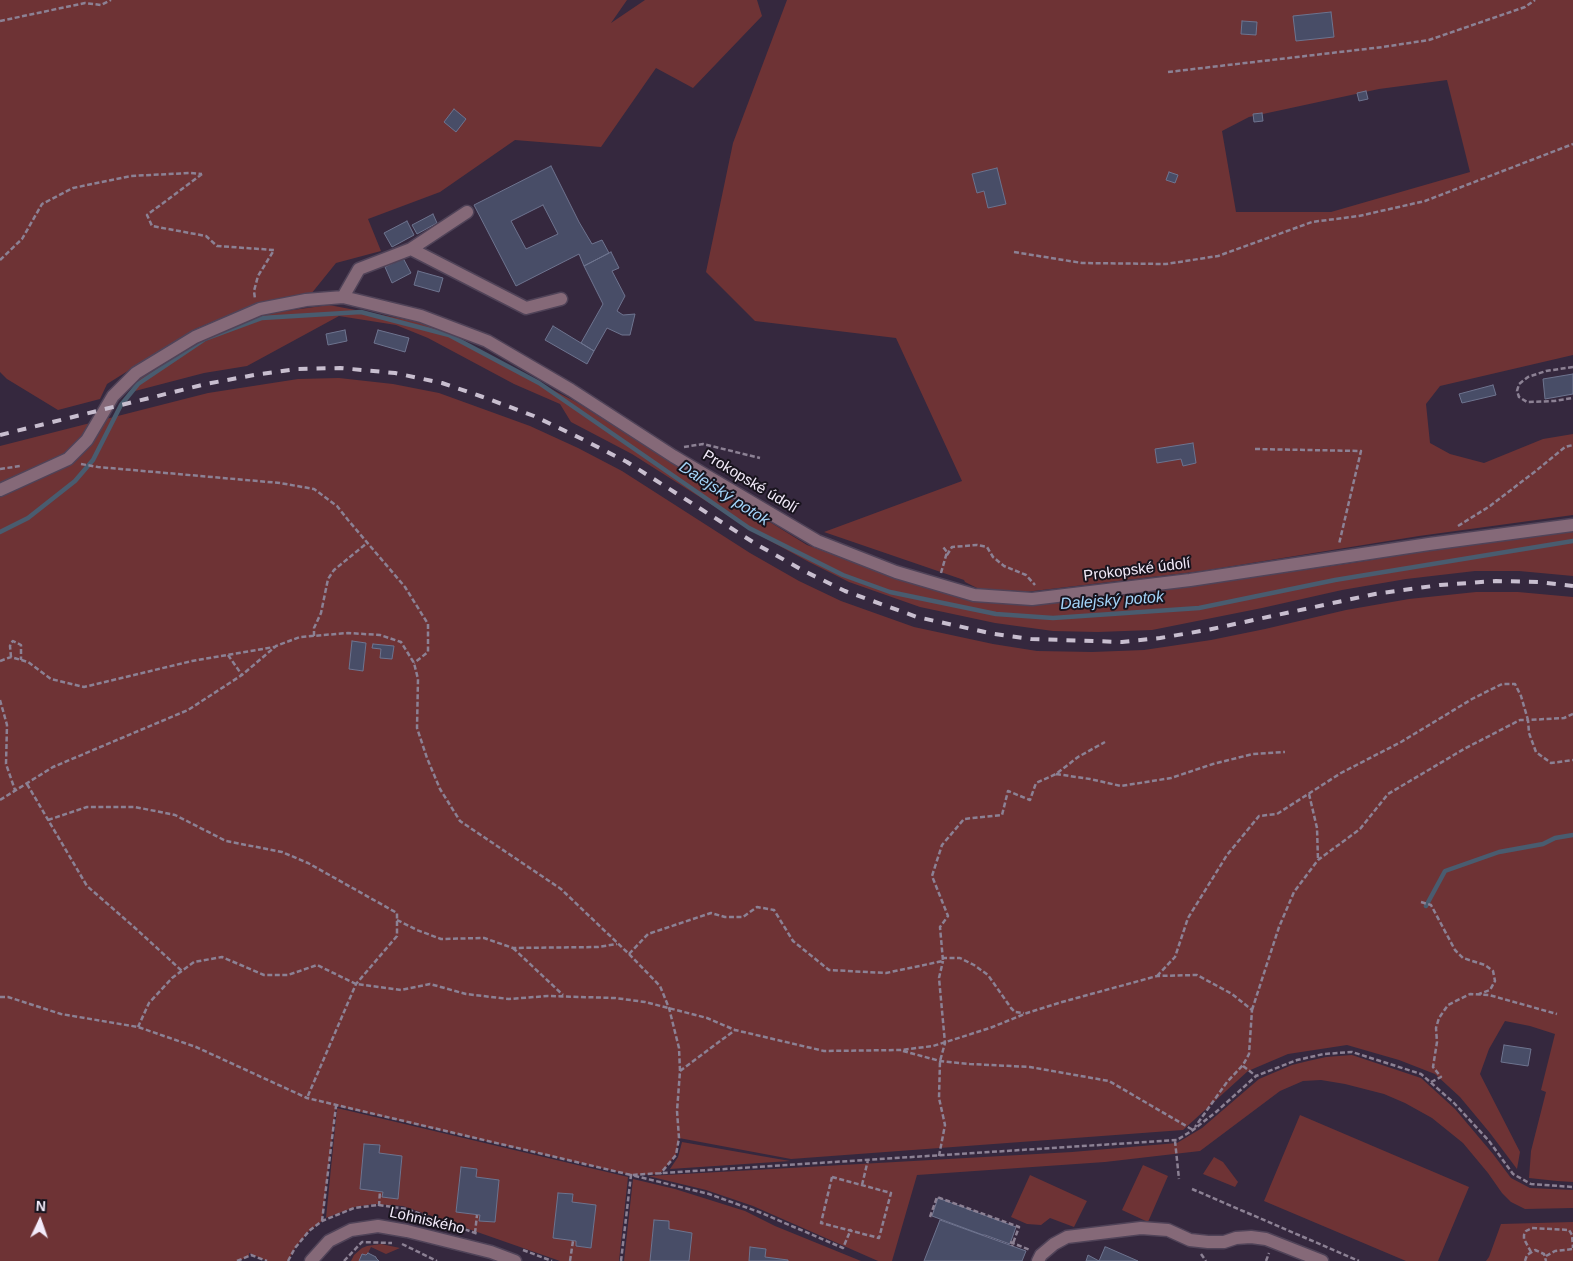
<!DOCTYPE html>
<meta charset="utf-8">
<style>
body{margin:0}
#map{position:relative;width:1573px;height:1261px;overflow:hidden;background:#35283e;font-family:Arial,sans-serif}
canvas{display:block}
.north{position:absolute;left:15px;top:1196px;width:50px;height:50px;-webkit-text-stroke:4px #19141e;paint-order:stroke;rotate:3deg;font-size:14px;font-weight:700;line-height:20px;text-align:center;color:#f3ebfa}
.north::after{content:'';display:block;margin:auto;width:18px;height:22px;background:#f3ebfa;clip-path:polygon(50% 0,100% 100%,50% 72%,0 100%)}
</style>
<div id="map">
<canvas width="1573" height="1261"></canvas>
<div class="north">N</div>
</div>
<script>
const ctx = document.querySelector('canvas').getContext('2d');
ctx.lineJoin = 'round';
function fill(path, color) { ctx.fillStyle = color; ctx.fill(path, 'evenodd'); }
const poly = rows => new Path2D(rows.map(r => 'M' + r).join(''));
function stroke(path, color, width, dash) { ctx.strokeStyle = color; ctx.lineWidth = width; ctx.lineCap = dash ? 'butt' : 'round'; ctx.setLineDash(dash || []); ctx.stroke(path); }
function label(font, color, halo, rows, align = 'center') {
  ctx.font = font + ' Arial,sans-serif'; ctx.lineWidth = 4; ctx.setLineDash([]); ctx.textBaseline = 'middle'; ctx.strokeStyle = halo; ctx.fillStyle = color; for (const [text, x, y, turn = 0] of rows) {
    ctx.save(); ctx.translate(x, y); ctx.rotate((+turn || 0) * Math.PI / 180); ctx.textAlign = isNaN(turn) ? turn : align; if (halo) ctx.strokeText(text, 0, 0); ctx.fillText(text, 0, 0); ctx.restore();
  }
}
fill(poly([
 [0,0,627,0,611,23,645,0,757,0,762,16,693,88,656,68,601,147,515,140,440,192,368,219,381,251,336,263,311,294,256,304,195,329,107,384,100,399,58,410,7,379,0,372],
 [787,0,1573,0,1573,355,1440,386,1426,404,1430,443,1450,454,1484,463,1543,439,1573,434,1573,515,1419,536,1202,571,1025,592,1009,590,999,592,977,588,965,582,964,580,824,532,962,481,896,338,755,321,706,272,733,143],
 [1331,12,1333,37,1297,41,1294,16],
 [1242,21,1257,22,1255,35,1241,34],
 [1447,80,1470,172,1331,212,1236,212,1222,131,1249,117,1379,89],
 [997,168,1006,204,988,208,984,191,977,193,972,174],
 [1193,443,1196,463,1183,466,1181,459,1158,463],
 [329,305,424,323,576,402,807,545,895,577,970,601,1046,604,1169,589,1352,563,1497,540,1573,532,1573,576,1519,571,1475,571,1406,579,1342,590,1262,608,1152,630,1098,632,1053,631,995,623,920,607,849,582,809,562,761,536,632,454,571,422,560,404,514,384,428,338,396,325,339,316,247,366,204,373,135,391,141,374,257,315],
 [339,378,393,384,439,393,530,426,578,448,622,471,750,553,799,581,841,601,914,627,993,644,1037,651,1092,652,1144,650,1211,640,1265,629,1346,610,1409,599,1476,592,1518,592,1573,597,1573,1182,1557,1181,1529,1178,1531,1151,1546,1092,1541,1090,1555,1034,1530,1026,1505,1021,1489,1049,1480,1074,1520,1152,1517,1169,1490,1133,1460,1097,1435,1074,1399,1060,1347,1045,1288,1054,1248,1071,1183,1130,791,1159,679,1138,676,1155,660,1174,631,1175,336,1106,322,1221,309,1231,295,1248,288,1261,267,1261,249,1253,249,1256,239,1261,0,1261,0,446,208,393,298,379],
 [352,642,366,643,362,671,349,668],
 [373,644,394,646,392,659,380,658,381,649,373,648],
 [1352,1055,1421,1078,1455,1109,1493,1154,1511,1178,1530,1188,1573,1190,1573,1208,1525,1209,1511,1202,1502,1193,1488,1173,1463,1143,1432,1118,1405,1103,1384,1094,1345,1084,1321,1080,1303,1081,1280,1091,1200,1151,1105,1162,917,1175,892,1261,878,1261,753,1206,706,1190,648,1176,1072,1152,1177,1143,1202,1128,1259,1079,1292,1065,1308,1061,1326,1057],
 [337,1108,628,1177,619,1261,560,1261,403,1206,374,1204,355,1207,326,1218],
 [365,1144,380,1145,379,1153,402,1157,398,1199,383,1197,383,1192,360,1188],
 [461,1167,477,1169,476,1177,499,1180,495,1222,479,1221,480,1215,456,1212],
 [558,1193,573,1194,572,1202,595,1206,591,1248,576,1246,576,1241,553,1238],
 [1300,1115,1469,1187,1438,1261,1406,1261,1264,1201],
 [682,1142,761,1156,790,1161,670,1169,678,1157],
 [1214,1157,1223,1162,1238,1182,1235,1187,1203,1174],
 [1143,1165,1168,1176,1148,1222,1122,1210],
 [1030,1175,1087,1201,1074,1227,1050,1218,1041,1225,1027,1224,1011,1217],
 [633,1179,675,1189,745,1211,775,1226,861,1261,788,1261,788,1260,765,1257,766,1249,751,1247,749,1261,689,1261,692,1233,669,1229,669,1222,654,1220,650,1261,624,1261],
 [1573,1222,1573,1261,1486,1261,1489,1257,1501,1224],
 [381,1244,400,1248,386,1254,371,1247,368,1253,359,1261,351,1261,354,1255,362,1248,367,1246]
]), '#6e3335');
stroke(poly([
 [0,532,28,518,75,481,93,460,121,405,138,384,205,339,262,318,361,312,449,335,539,383,749,528,843,575,890,592,996,614,1053,618,1199,608,1335,580,1573,541],
 [1426,906,1445,871,1499,852,1543,844,1555,838,1573,835]
]), '#495c6f', 4.5);
const building = poly([
 [1331,12,1334,37,1296,41,1293,16,1331,12],
 [1242,21,1257,22,1256,35,1241,34,1242,21],
 [1366,91,1368,99,1359,101,1357,93,1366,91],
 [454,109,466,119,456,132,444,122,454,109],
 [1262,113,1263,121,1254,122,1253,114,1262,113],
 [551,166,579,222,592,244,602,240,609,253,584,266,579,254,516,286,474,205,551,166],
 [543,205,558,234,526,249,511,221,543,205],
 [997,168,1006,204,988,208,984,191,977,193,972,174,997,168],
 [1169,172,1178,175,1175,183,1166,180,1169,172],
 [433,214,437,223,417,234,412,225,433,214],
 [407,221,414,235,392,247,384,233,407,221],
 [611,252,619,268,612,271,625,296,617,311,623,315,635,314,630,335,622,335,607,328,594,351,581,343,603,304,584,266,611,252],
 [403,258,411,273,392,283,385,267,395,262,394,260,397,259,398,261,403,258],
 [418,271,443,278,439,292,414,285,418,271],
 [553,326,594,351,587,364,545,340,553,326],
 [345,330,347,341,328,345,326,334,345,330],
 [378,330,409,338,405,352,374,343,378,330],
 [1573,374,1573,394,1545,399,1543,379,1573,374],
 [1493,385,1496,395,1462,403,1459,394,1493,385],
 [1193,443,1196,463,1183,466,1181,459,1157,463,1155,449,1193,443],
 [352,641,366,643,363,671,349,669,352,641],
 [373,644,394,646,392,659,380,658,381,649,372,648,373,644],
 [1504,1045,1531,1049,1528,1066,1501,1062,1504,1045],
 [364,1144,380,1145,379,1153,402,1156,398,1199,382,1197,383,1192,360,1189,364,1144],
 [461,1167,477,1169,476,1177,499,1180,495,1222,479,1221,480,1215,456,1212,461,1167],
 [558,1193,573,1194,572,1202,596,1205,591,1248,576,1246,576,1241,553,1238,558,1193],
 [938,1198,1016,1227,1010,1244,985,1235,983,1235,932,1216,938,1198],
 [654,1220,669,1221,669,1229,692,1233,689,1261,650,1261,654,1220],
 [940,1220,1026,1251,1022,1261,924,1261,940,1220],
 [750,1247,766,1249,765,1257,788,1260,788,1261,749,1261,750,1247],
 [1105,1247,1106,1247,1138,1261,1086,1261,1088,1255,1099,1261,1105,1247],
 [368,1253,376,1257,376,1258,379,1261,359,1261,362,1254,366,1255,368,1253]
]);
fill(building, '#484d67');
stroke(building, '#6e748f', 1);
const minor = poly([
 [411,249,526,308,561,299],
 [343,297,359,269,411,249,467,212],
 [0,490,68,459,87,440,113,396,136,373,195,337,260,309,306,300,343,297,421,316,487,341,571,390,673,456,817,541,896,572,974,595,1032,599,1190,580,1429,544,1573,525],
 [311,1261,329,1241,351,1230,378,1226,407,1231,491,1252,515,1261],
 [1038,1261,1041,1255,1054,1244,1067,1237,1141,1228,1168,1230,1190,1240,1208,1242,1224,1242,1236,1238,1251,1237,1266,1239,1322,1261]
]);
stroke(minor, '#504358', 15);
stroke(poly([
 [0,21,85,3,101,5,111,0],
 [1168,72,1383,47,1429,40,1525,7,1535,0],
 [202,174,147,215,152,226,206,236,217,246,274,250,258,276,254,291,255,299],
 [1014,252,1082,263,1166,264,1218,256,1312,222,1359,216,1425,201,1573,144],
 [0,260,22,239,42,204,73,188,131,176,191,173,202,174],
 [1573,367,1546,371,1528,377,1519,384,1517,391,1519,397,1527,402,1554,401,1573,398],
 [684,447,703,444,760,458],
 [1255,449,1361,451,1339,544],
 [81,464,98,467,280,483,314,489,337,506,348,520,405,587,428,624,428,652,414,663],
 [0,469,20,466],
 [1458,526,1490,506,1537,470,1565,447,1573,445],
 [947,555,952,547,977,545,987,547,993,557,1004,566,1026,575,1035,585],
 [941,573,947,552,943,547],
 [314,636,314,628,321,613,328,579,334,570,367,543],
 [228,655,242,675],
 [11,657,10,646,11,643,13,641,21,645,21,660],
 [0,661,11,657,28,662,51,679,84,687,192,661,274,647],
 [0,700,7,725,6,764,15,790],
 [1056,774,1090,779,1121,786,1171,778,1213,764,1253,754,1285,752],
 [27,784,87,886,134,927,182,971],
 [1309,794,1317,828,1318,860],
 [0,800,53,767,188,710,242,675,276,646,300,637,348,633,380,635,401,642,414,663,418,679,417,728,427,758,440,789,460,821,561,889,629,954,660,986,669,1008,679,1048,680,1071,677,1111,679,1138,676,1155,660,1174],
 [48,820,87,807,135,807,175,815,226,841,282,852,308,863,397,913,397,936,356,984,307,1098],
 [1421,902,1431,905,1455,950,1463,958,1485,965,1493,971,1495,981,1490,990,1479,994],
 [397,920,417,930,441,939,484,938,513,948,598,947,617,944],
 [513,948,563,995],
 [629,954,648,934,711,913,725,917,743,917,757,907,774,910,793,941,829,970,886,973,943,961,940,927,948,916,932,876,942,845,964,819,1002,815,1008,791,1030,800,1036,783,1056,774,1078,757,1105,742],
 [942,958,960,958,974,965,988,975,1011,1008,1015,1012,1024,1013],
 [1157,976,1175,957,1188,918,1227,855,1259,816,1277,814,1341,773,1401,742,1472,699,1502,684,1515,684,1521,696,1528,720,1564,718,1573,714],
 [0,997,8,997,61,1014,138,1027,196,1047,307,1098,631,1175,1177,1140,1193,1130,1216,1112,1256,1076,1297,1060,1324,1054,1352,1052,1421,1074,1454,1103,1489,1141,1513,1174,1531,1184,1573,1187],
 [1252,1010,1279,927,1294,892,1318,860,1360,829,1388,794,1464,749,1520,720,1528,720,1529,733,1536,752,1551,763,1573,760],
 [138,1027,149,1003,172,978,194,962,222,957,264,975,288,975,317,965,356,984,401,990,430,984,466,994,509,999,548,996,615,998,645,1002,707,1018,735,1030,824,1051,901,1050,933,1046,990,1028,1027,1013,1062,1002,1157,976,1197,975,1232,994,1252,1010,1249,1054,1243,1065,1227,1082,1195,1127],
 [903,1051,940,1061,970,1064,1030,1067,1109,1081,1193,1130],
 [1243,1066,1256,1076],
 [680,1071,735,1030],
 [1431,1082,1441,1077,1433,1067,1437,1042,1436,1028,1439,1018,1448,1005,1470,994,1489,995,1557,1014],
 [1175,1141,1179,1179],
 [939,1156,945,1125,939,1098,940,1061,945,1043,939,978,943,961],
 [832,1177,891,1193,879,1238,821,1223,832,1177],
 [862,1185,868,1160],
 [1192,1189,1359,1261],
 [379,1206,380,1191],
 [930,1217,937,1197,1019,1227,1012,1246],
 [322,1221,336,1106],
 [475,1233,477,1215],
 [1010,1242,1030,1250],
 [402,1244,437,1261],
 [523,1250,552,1261],
 [1531,1252,1524,1239,1524,1235,1526,1231,1532,1228,1569,1230,1572,1235,1573,1248],
 [1201,1254,1206,1261],
 [1546,1256,1555,1251,1573,1249],
 [237,1261,251,1255,267,1261],
 [288,1261,295,1248,309,1231,322,1221,354,1208,378,1205,407,1209,478,1234],
 [344,1261,362,1242,392,1243],
 [570,1261,573,1241],
 [621,1261,631,1175,709,1194,759,1212,843,1248,851,1229],
 [1266,1261,1269,1253],
 [1525,1261,1527,1255,1535,1250,1544,1254,1546,1261]
]), '#8c8194', 2.5, [5, 2.5]);
stroke(minor, '#856978', 12);
stroke(poly([
 [0,435,206,384,254,375,297,369,340,368,395,373,442,383,483,397,534,416,582,439,627,462,756,544,804,571,845,591,917,617,994,634,1031,639,1122,642,1160,638,1207,630,1375,594,1440,585,1496,581,1538,582,1573,586]
]), '#c8becf', 4, [9, 9]);
label('15px', '#f3ebfa', '#19141e', [
 ["Prokopské údolí",750,482,31],
 ["Prokopské údolí",1137,570,-7],
 ["Lohniského",427,1221,13]
]);
label('italic 16px', '#a3d4f9', '#19141e', [
 ["Dalejský potok",724,494,33],
 ["Dalejský potok",1112,601,-4]
]);
</script>
